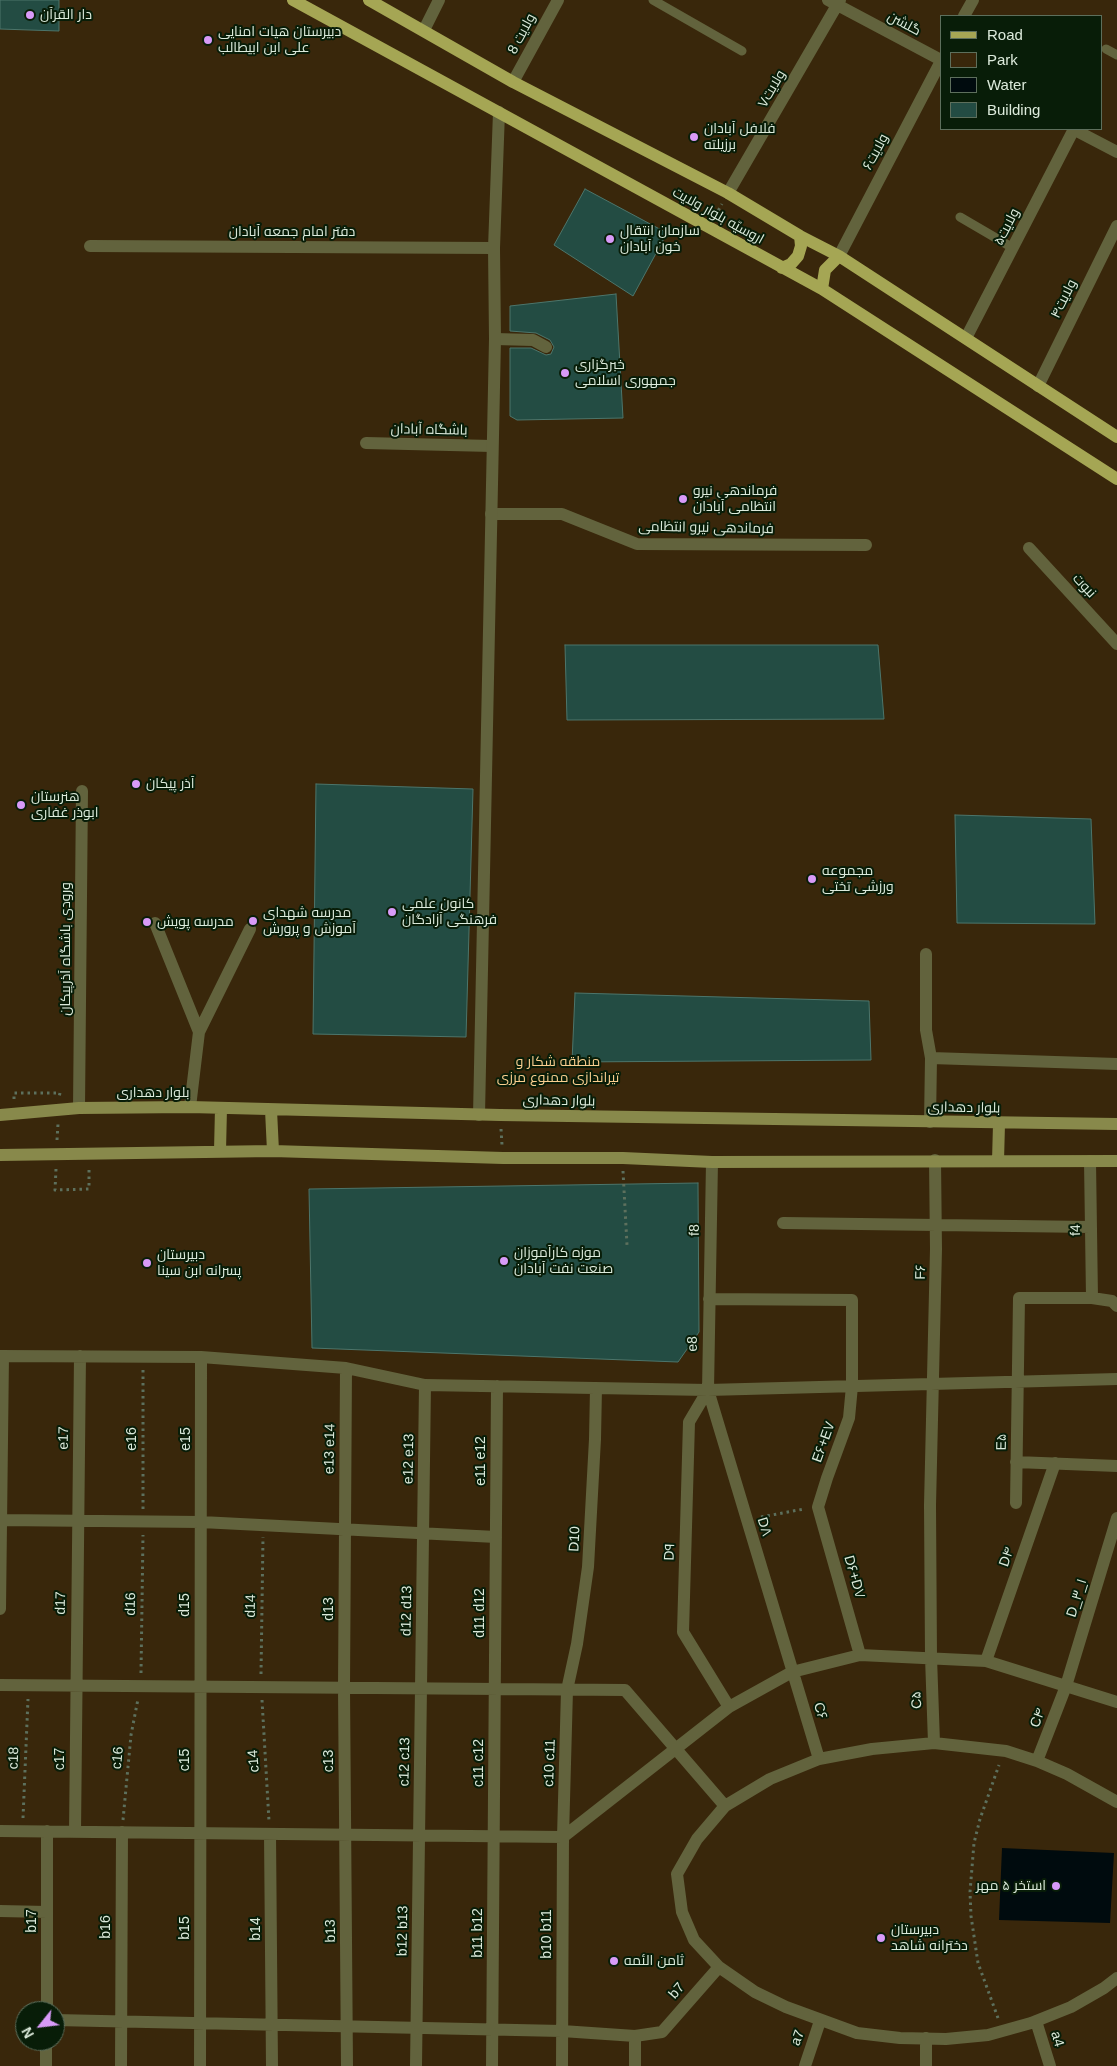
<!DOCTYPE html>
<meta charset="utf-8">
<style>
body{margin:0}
#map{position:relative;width:1117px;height:2066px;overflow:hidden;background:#112711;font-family:Helvetica,sans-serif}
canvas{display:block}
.legend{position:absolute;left:940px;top:15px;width:162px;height:115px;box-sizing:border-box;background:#081d08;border:1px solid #5d6f5c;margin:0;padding:6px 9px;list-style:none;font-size:15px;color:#dceadb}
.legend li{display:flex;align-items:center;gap:10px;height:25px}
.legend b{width:25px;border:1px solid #5d6f5c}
.north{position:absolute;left:15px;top:2001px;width:50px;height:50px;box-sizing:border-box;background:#081d08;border:1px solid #5d6f5c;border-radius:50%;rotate:241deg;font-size:14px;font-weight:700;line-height:20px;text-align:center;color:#dceadb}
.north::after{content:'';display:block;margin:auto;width:18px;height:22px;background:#d89af8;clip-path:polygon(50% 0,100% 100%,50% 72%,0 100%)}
</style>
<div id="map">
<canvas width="1117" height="2066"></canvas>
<ul class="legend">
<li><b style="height:6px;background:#a5a654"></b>Road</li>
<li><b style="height:14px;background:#39270b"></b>Park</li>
<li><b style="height:14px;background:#000b0e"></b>Water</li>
<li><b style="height:14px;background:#234c43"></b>Building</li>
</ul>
<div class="north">N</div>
</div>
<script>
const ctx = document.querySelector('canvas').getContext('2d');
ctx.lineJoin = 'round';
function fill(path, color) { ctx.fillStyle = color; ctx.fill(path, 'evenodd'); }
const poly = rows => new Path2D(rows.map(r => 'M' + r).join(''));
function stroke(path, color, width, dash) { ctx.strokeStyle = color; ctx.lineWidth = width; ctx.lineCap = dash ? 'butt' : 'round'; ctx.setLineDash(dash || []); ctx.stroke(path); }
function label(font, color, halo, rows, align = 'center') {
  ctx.font = font + ' Helvetica,Cairo,sans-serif'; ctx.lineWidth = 4; ctx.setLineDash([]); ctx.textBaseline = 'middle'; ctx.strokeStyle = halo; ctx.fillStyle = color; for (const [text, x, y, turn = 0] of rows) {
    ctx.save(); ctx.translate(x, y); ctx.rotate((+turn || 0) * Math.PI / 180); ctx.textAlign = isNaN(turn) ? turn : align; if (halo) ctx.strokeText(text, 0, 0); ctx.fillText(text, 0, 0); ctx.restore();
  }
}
fill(poly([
 [0,0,1117,0,1117,2066,0,2066],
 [941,16,1101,16,1101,129,941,129],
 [25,2011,55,2011,55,2041,25,2041]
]), '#39270b');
fill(poly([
 [1002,1848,1114,1853,1110,1923,999,1920]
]), '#000b0e');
const building = poly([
 [0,0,59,0,59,31,0,29,0,0],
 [585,189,667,233,633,296,554,245,585,189],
 [616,294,623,418,517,420,510,416,510,348,531,348,546,355,551,354,554,347,550,340,536,333,510,331,510,306,616,294],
 [565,645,878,645,884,719,567,720,565,645],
 [316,784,473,789,466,1037,313,1034,316,784],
 [955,815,1091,819,1095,924,957,923,955,815],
 [575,993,869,1001,871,1060,572,1062,575,993],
 [698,1183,699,1332,678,1362,312,1348,309,1189,698,1183]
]);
fill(building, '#234c43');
stroke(building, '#4c756b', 1);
stroke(poly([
 [715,216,722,204],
 [14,1099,14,1093,60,1093,59,1097],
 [501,1129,502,1145],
 [57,1140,58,1124],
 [56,1169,55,1190,89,1189,89,1166],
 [623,1171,627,1245],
 [143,1370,143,1509],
 [761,1517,804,1509],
 [141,1673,143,1535],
 [261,1674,263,1537],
 [262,1700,269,1821],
 [23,1818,28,1699],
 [123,1820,131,1735,138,1699],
 [998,2018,978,1963,971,1916,970,1892,974,1843,980,1819,999,1765]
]), '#5d705d', 3, [2.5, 4]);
stroke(poly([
 [653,0,742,51],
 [1106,49,1117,55],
 [960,217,1013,248]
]), '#62633d', 9);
stroke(poly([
 [828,0,941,60],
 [964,16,973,0],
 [424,30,439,0],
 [1073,129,1117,152],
 [728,193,840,0],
 [90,246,494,248],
 [839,256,941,61],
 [966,338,1074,129],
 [495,339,533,340,546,347],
 [1038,386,1117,226],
 [366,443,492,446],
 [491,514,562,514,637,544,866,545],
 [1029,548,1117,644],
 [155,923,199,1032],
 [926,954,926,1030,931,1058],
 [190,1107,199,1032,250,929],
 [79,1108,82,791],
 [930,1122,931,1058,1117,1064],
 [1090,1161,1092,1298],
 [712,1162,708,1390,819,1759],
 [783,1223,1091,1227],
 [709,1299,852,1300,852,1386,849,1418,827,1478,818,1507,860,1655],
 [0,1356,201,1357,346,1368,425,1385,708,1390,1117,1379],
 [346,1368,344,1688,347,2066],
 [708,1390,689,1422,683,1632,729,1707],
 [1016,1462,1117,1466],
 [1016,1503,1019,1298,1092,1298,1112,1301,1117,1306],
 [0,1520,201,1522,496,1537],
 [0,1609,3,1356],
 [986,1661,1055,1463],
 [0,1685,625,1690,725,1806],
 [934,1743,931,1657,930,1505,936,1249,935,1160],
 [1037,1761,1066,1686,1117,1518],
 [1117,1802,1067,1774,1037,1761,1006,1751,934,1743,872,1749,819,1759,770,1779,725,1806,697,1839,677,1874,682,1912,694,1940,719,1967,755,1992,786,2007,857,2033,900,2038,946,2039,988,2035,1031,2023,1071,2007,1104,1988,1117,1978],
 [0,1831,563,1837,729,1707,792,1672,860,1655,986,1661,1117,1702],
 [47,1831,47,2011],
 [75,1832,80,1356],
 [270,1834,272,2066],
 [0,1911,47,1912],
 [55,2020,562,2031,635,2036,662,2032,719,1967],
 [1036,2021,1050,2066],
 [635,2036,635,2066],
 [46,2066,46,2041],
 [121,2066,122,1832],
 [200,2066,201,1357],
 [416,2066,425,1385],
 [492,2066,497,1386],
 [562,2066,563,1837,567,1690,577,1644,588,1567,595,1439,596,1388],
 [805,2066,820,2021],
 [926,2066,926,2038]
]), '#62633d', 12);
stroke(poly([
 [513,82,558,0],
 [479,1115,495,339,494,248,499,112]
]), '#62633d', 12);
stroke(poly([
 [271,1110,273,1151],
 [0,1115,79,1108,190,1107,500,1115,1117,1124],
 [220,1151,221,1108],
 [0,1155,273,1151,503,1158,623,1158,712,1162,1117,1161],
 [998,1161,999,1124]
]), '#88894b', 12);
stroke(poly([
 [293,0,822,289,1117,479],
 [369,0,513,82,728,193,800,236,839,256,1117,437],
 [782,268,791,264,798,256,801,246,800,236],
 [822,289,825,270,839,256]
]), '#a5a654', 12);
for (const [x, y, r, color] of [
 [30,15,5,"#d89af8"],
 [208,40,5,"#d89af8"],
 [694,137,5,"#d89af8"],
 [610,239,5,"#d89af8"],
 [565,373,5,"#d89af8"],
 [683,499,5,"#d89af8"],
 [136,784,5,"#d89af8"],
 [21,805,5,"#d89af8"],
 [812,879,5,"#d89af8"],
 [392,912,5,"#d89af8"],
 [253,921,5,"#d89af8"],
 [147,922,5,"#d89af8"],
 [504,1261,5,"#d89af8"],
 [147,1263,5,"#d89af8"],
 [1056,1886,5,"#d89af8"],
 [881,1938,5,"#d89af8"],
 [614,1961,5,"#d89af8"]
]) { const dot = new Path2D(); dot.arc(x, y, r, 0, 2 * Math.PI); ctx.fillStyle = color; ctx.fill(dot); stroke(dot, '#081d08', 2); }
label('14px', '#dceadb', '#081d08', [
 ["دار القرآن",40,15],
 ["دبیرستان هیات امنایی",218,32],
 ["علی ابن ابیطالب",218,48],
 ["فلافل آبادان",704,129],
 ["برزیلته",704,145],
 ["سازمان انتقال",620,231],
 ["خون آبادان",620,247],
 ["خبرگزاری",575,365],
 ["جمهوری اسلامی",575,381],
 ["فرماندهی نیرو",693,491],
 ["انتظامی آبادان",693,507],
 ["آذر پیکان",146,784],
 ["هنرستان",31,797],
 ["ابوذر غفاری",31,813],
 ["مجموعه",822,871],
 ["ورزشی تختی",822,887],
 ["کانون علمی",402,904],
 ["فرهنگی آزادگان",402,920],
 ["مدرسه شهدای",263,913],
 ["آموزش و پرورش",263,929],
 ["مدرسه پویش",157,922],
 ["موزه کارآموزان",514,1253],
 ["صنعت نفت آبادان",514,1269],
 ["دبیرستان",157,1255],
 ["پسرانه ابن سینا",157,1271],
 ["استخر ۵ مهر",1046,1886,"right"],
 ["دبیرستان",891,1930],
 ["دخترانه شاهد",891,1946],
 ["ثامن الئمه",624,1961]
], 'left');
label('14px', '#dceadb', '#081d08', [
 ["گلشن",904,24,28],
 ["ولایت 8",522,34,-62],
 ["ولایت۷",772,89,-60],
 ["ولایت۶",876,152,-62],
 ["اروسیّه بلوار ولایت",718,216,29],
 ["ولایت۵",1007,227,-63],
 ["دفتر امام جمعه آبادان",292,232],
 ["ولایت۴",1064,299,-64],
 ["باشگاه آبادان",429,430,1],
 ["فرماندهی نیرو انتظامی",706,528,1],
 ["نبوت",1084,586,47],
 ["ورودی باشگاه آذرپیکان",66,949,-90],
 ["بلوار دهداری",153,1093],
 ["بلوار دهداری",559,1101,1],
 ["بلوار دهداری",964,1108,1],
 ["f8",695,1230,-89],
 ["f4",1076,1230,-91],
 ["F۶",921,1272,-89],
 ["e8",693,1344,-89],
 ["e17",64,1438,-89],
 ["e16",132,1439,-90],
 ["e15",186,1439,-90],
 ["E۶+E۷",824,1442,-70],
 ["E۵",1002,1442,-89],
 ["e13 e14",330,1449,-89],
 ["e12 e13",409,1459,-89],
 ["e11 e12",481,1461,-90],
 ["D۸",764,1527,73],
 ["D10",575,1539,-87],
 ["D۹",670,1552,-88],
 ["D۴",1007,1557,-71],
 ["D۶+D۷",854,1577,74],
 ["D_۳_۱",1077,1598,-73],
 ["d17",61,1603,-89],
 ["d16",131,1604,-89],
 ["d15",185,1605,-90],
 ["d14",251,1606,-89],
 ["d13",329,1609,-90],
 ["d12 d13",407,1611,-89],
 ["d11 d12",480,1613,-90],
 ["C۵",917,1700,-92],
 ["C۶",820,1711,73],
 ["C۴",1038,1718,-69],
 ["c18",14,1758,-88],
 ["c16",118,1758,-85],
 ["c17",60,1759,-90],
 ["c15",185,1760,-90],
 ["c14",254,1761,-94],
 ["c13",329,1761,-90],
 ["c12 c13",405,1762,-89],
 ["c11 c12",479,1763,-90],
 ["c10 c11",550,1763,-88],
 ["b17",32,1921,-90],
 ["b16",106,1927,-90],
 ["b15",185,1928,-90],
 ["b14",256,1929,-90],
 ["b13",331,1931,-91],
 ["b12 b13",403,1931,-89],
 ["b11 b12",478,1933,-90],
 ["b10 b11",547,1934,-90],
 ["b7",677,1991,-49],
 ["a7",798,2038,-71],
 ["a4",1057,2039,73]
]);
label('14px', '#face8f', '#081d08', [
 ["منطقه شکار و",558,1062],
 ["تیراندازی ممنوع مرزی",558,1078]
]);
</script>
